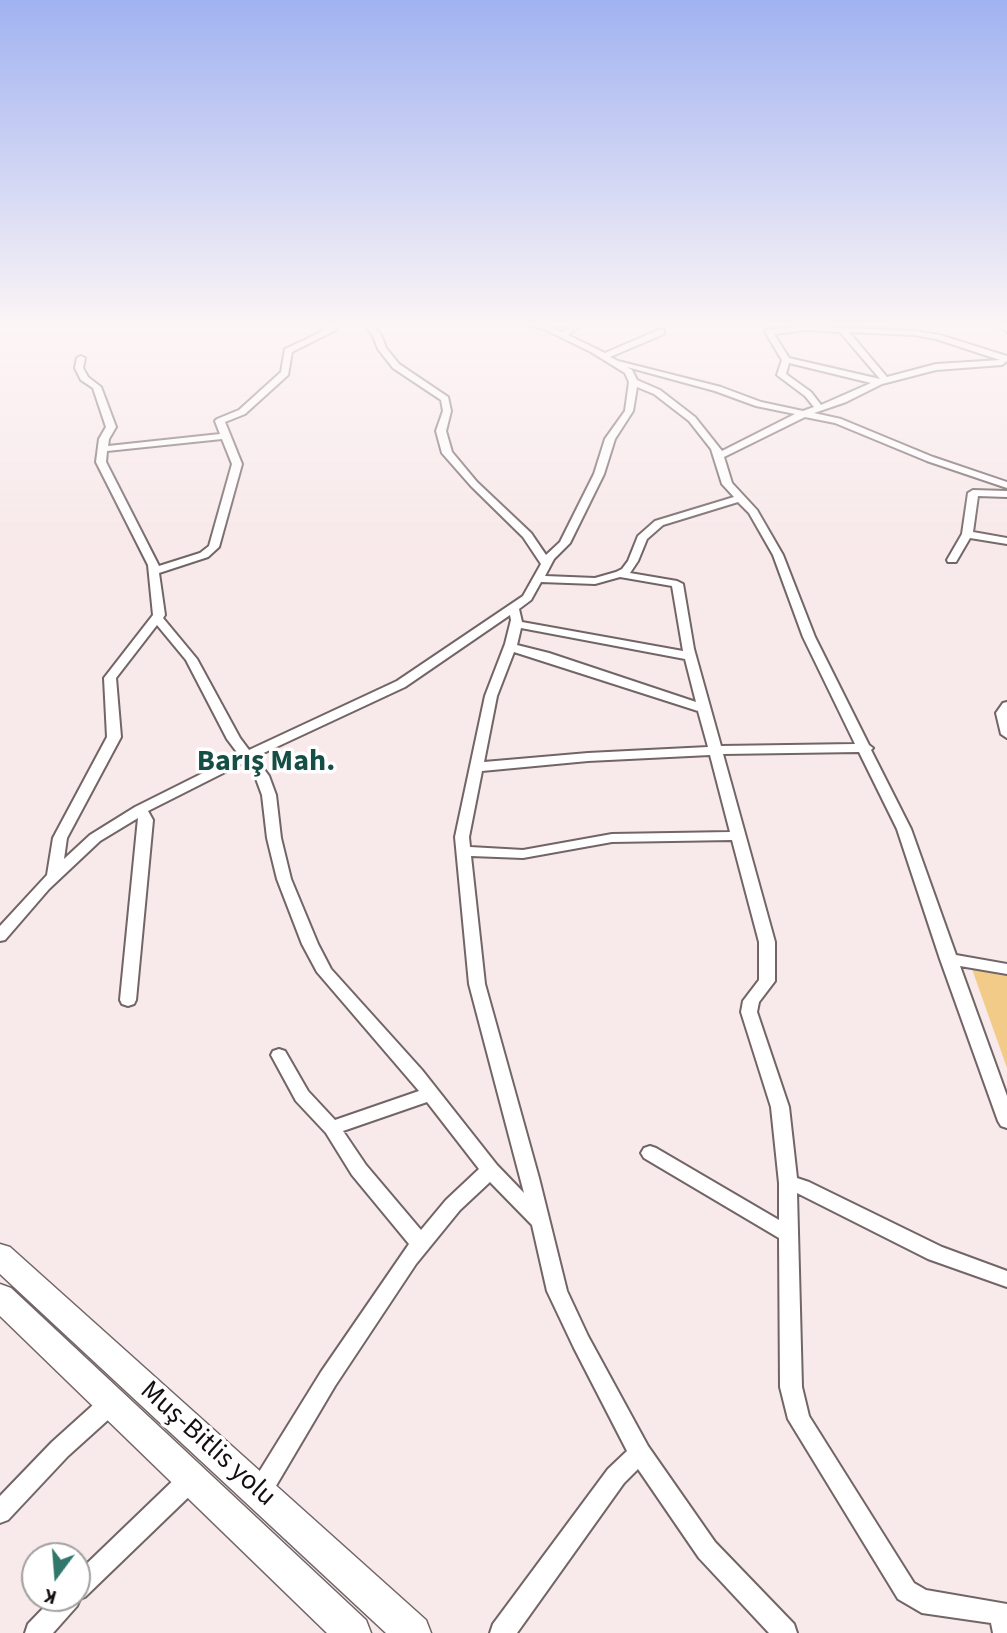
<!DOCTYPE html>
<meta charset="utf-8">
<style>
body{margin:0}
#map{position:relative;width:1007px;height:1633px;overflow:hidden;background:#f8e9ea;font-family:"Source Sans 3",sans-serif}
canvas{display:block}
.north{position:absolute;left:21px;top:1542px;width:70px;height:70px;box-sizing:border-box;background:#fff;border:2px solid #a19f9f;border-radius:50%;rotate:196deg;font-size:19px;font-weight:700;line-height:28px;text-align:center;color:#140f0f}
.north::after{content:'';display:block;margin:auto;width:24px;height:32px;background:#32776b;clip-path:polygon(50% 0,100% 100%,50% 72%,0 100%)}
</style>
<div id="map">
<canvas width="1007" height="1633"></canvas>
<div class="north">K</div>
</div>
<script>
const ctx = document.querySelector('canvas').getContext('2d');
ctx.lineJoin = 'round';
function fill(path, color) { ctx.fillStyle = color; ctx.fill(path, 'evenodd'); }
const poly = rows => new Path2D(rows.map(r => 'M' + r).join(''));
function stroke(path, color, width, dash) { ctx.strokeStyle = color; ctx.lineWidth = width; ctx.lineCap = dash ? 'butt' : 'round'; ctx.setLineDash(dash || []); ctx.stroke(path); }
function label(font, color, halo, rows, align = 'center') {
  ctx.font = font + ' "Source Sans 3",sans-serif'; ctx.lineWidth = 7; ctx.setLineDash([]); ctx.textBaseline = 'middle'; ctx.strokeStyle = halo; ctx.fillStyle = color; for (const [text, x, y, turn = 0] of rows) {
    ctx.save(); ctx.translate(x, y); ctx.rotate((+turn || 0) * Math.PI / 180); ctx.textAlign = isNaN(turn) ? turn : align; if (halo) ctx.strokeText(text, 0, 0); ctx.fillText(text, 0, 0); ctx.restore();
  }
}
fill(poly([
 [972,969,1007,975,1007,1068]
]), '#f3cb89');
const minor = poly([
 [332,322,340,322,334,331,292,352,288,375,245,414,225,422,242,464,219,547,208,557,159,573,165,615,163,618,197,659,240,738,249,750,397,681,523,596,541,564,523,537,471,486,442,453,436,431,443,411,441,400,393,368,378,349,373,336,362,322,370,322,381,335,386,348,399,364,448,397,451,411,446,431,452,452,477,482,531,533,546,555,560,542,594,474,605,439,625,411,629,382,625,373,591,352,544,329,517,322,546,325,562,332,576,322,585,322,568,335,605,353,658,330,664,330,664,334,610,357,618,361,721,387,761,402,803,411,814,407,805,396,777,375,782,360,765,332,766,330,806,326,914,331,940,335,1007,356,1007,361,1002,365,936,370,882,384,846,402,814,413,841,419,933,457,1007,482,1007,488,927,461,835,423,805,417,724,457,732,483,757,510,783,555,815,637,869,745,873,748,871,750,911,829,956,955,1007,964,1007,974,960,966,1007,1096,1007,1128,1001,1126,998,1121,940,959,897,829,859,752,723,754,775,942,775,981,759,1002,757,1012,789,1107,797,1178,809,1182,942,1247,1007,1271,1007,1287,928,1259,797,1193,802,1387,809,1416,914,1583,926,1590,1007,1604,1007,1633,993,1633,991,1623,922,1613,898,1599,788,1419,780,1387,779,1238,644,1158,641,1153,644,1148,650,1146,656,1148,779,1220,779,1183,771,1107,741,1012,743,1001,759,980,759,942,732,840,612,842,523,858,471,856,485,984,539,1178,567,1291,588,1336,648,1446,715,1542,794,1624,797,1633,769,1633,699,1558,638,1469,624,1483,517,1633,490,1633,493,1624,608,1469,627,1451,574,1348,547,1291,532,1225,490,1182,460,1210,416,1264,335,1386,267,1501,259,1504,251,1501,248,1493,251,1485,321,1372,409,1244,352,1175,326,1133,296,1101,271,1055,273,1051,279,1049,285,1051,308,1091,335,1120,419,1091,317,972,302,944,277,879,267,838,262,795,255,776,245,762,148,811,153,820,136,1000,134,1004,128,1006,122,1004,120,1000,138,818,100,841,49,889,5,940,0,941,0,926,47,875,53,838,107,737,104,678,153,615,148,565,96,462,99,439,106,427,93,388,81,380,75,368,77,358,81,356,85,358,83,368,88,377,101,387,116,427,109,439,108,446,220,434,215,421,217,419,239,410,281,372,285,349,317,334,332,322],
 [806,330,840,332,880,379,789,358,774,334,806,330],
 [849,332,914,335,936,339,1000,360,936,364,887,377,849,332],
 [789,363,871,383,821,405,811,392,786,374,789,363],
 [627,367,715,391,756,406,795,414,722,451,695,417,660,390,637,380,632,370,627,367],
 [637,387,654,394,689,421,711,449,722,484,734,497,655,521,638,536,628,561,622,569,616,572,595,578,545,576,554,559,570,543,604,474,615,439,633,411,637,387],
 [222,439,232,464,209,546,200,553,159,566,106,462,107,451,222,439],
 [738,502,749,513,773,555,803,637,855,744,721,746,694,649,683,584,677,581,630,573,638,561,647,539,663,525,738,502],
 [620,577,672,586,683,651,522,622,519,609,531,600,541,582,595,584,620,577],
 [510,615,511,620,505,644,485,696,455,837,469,984,524,1193,497,1165,422,1070,331,969,318,944,291,879,281,838,276,795,269,776,255,757,405,687,510,615],
 [157,625,186,660,227,739,239,755,135,807,90,835,64,859,67,838,121,737,116,678,157,625],
 [521,628,685,659,696,702,549,653,517,645,521,628],
 [514,652,698,711,708,747,588,753,484,762,497,696,514,652],
 [710,755,730,832,612,834,523,850,470,847,469,837,482,771,588,761,710,755],
 [427,1102,479,1169,446,1200,421,1230,366,1165,343,1131,427,1102],
 [994,322,1002,322,1007,326,1007,332,994,322],
 [973,490,1007,491,1007,497,978,496,973,532,1007,538,1007,544,970,538,956,562,948,562,947,560,962,534,968,493,973,490],
 [1007,702,1007,738,1001,734,996,713,1003,703,1007,702],
 [111,1393,119,1396,122,1403,119,1410,68,1456,8,1520,0,1523,0,1496,52,1442,103,1396,111,1393],
 [190,1469,198,1472,201,1480,198,1488,85,1597,80,1599,77,1606,53,1633,25,1633,28,1624,53,1598,77,1598,77,1573,182,1472,190,1469]
]);
const highway = poly([
 [0,1244,10,1247,426,1620,431,1633,386,1633,0,1274,0,1244],
 [0,1284,11,1288,366,1620,371,1633,327,1633,0,1316,0,1284]
]);
stroke(minor, '#726566', 4);
stroke(highway, '#726566', 3);
fill(minor, '#fff');
fill(highway, '#fff');
const sky = ctx.createLinearGradient(0, 0, 0, 550);
sky.addColorStop(0, '#a0b2f1');
sky.addColorStop(0.59, '#fcf5f6');
sky.addColorStop(1, '#fcf5f600');
ctx.fillStyle = sky;
ctx.fillRect(0, 0, 1007, 550);
label('28px', '#140f0f', '#fff', [
 ["Muş-Bitlis yolu",207,1445,42]
]);
label('bold 30px', '#154e45', '#fff', [
 ["Barış Mah.",266,763]
]);
</script>
